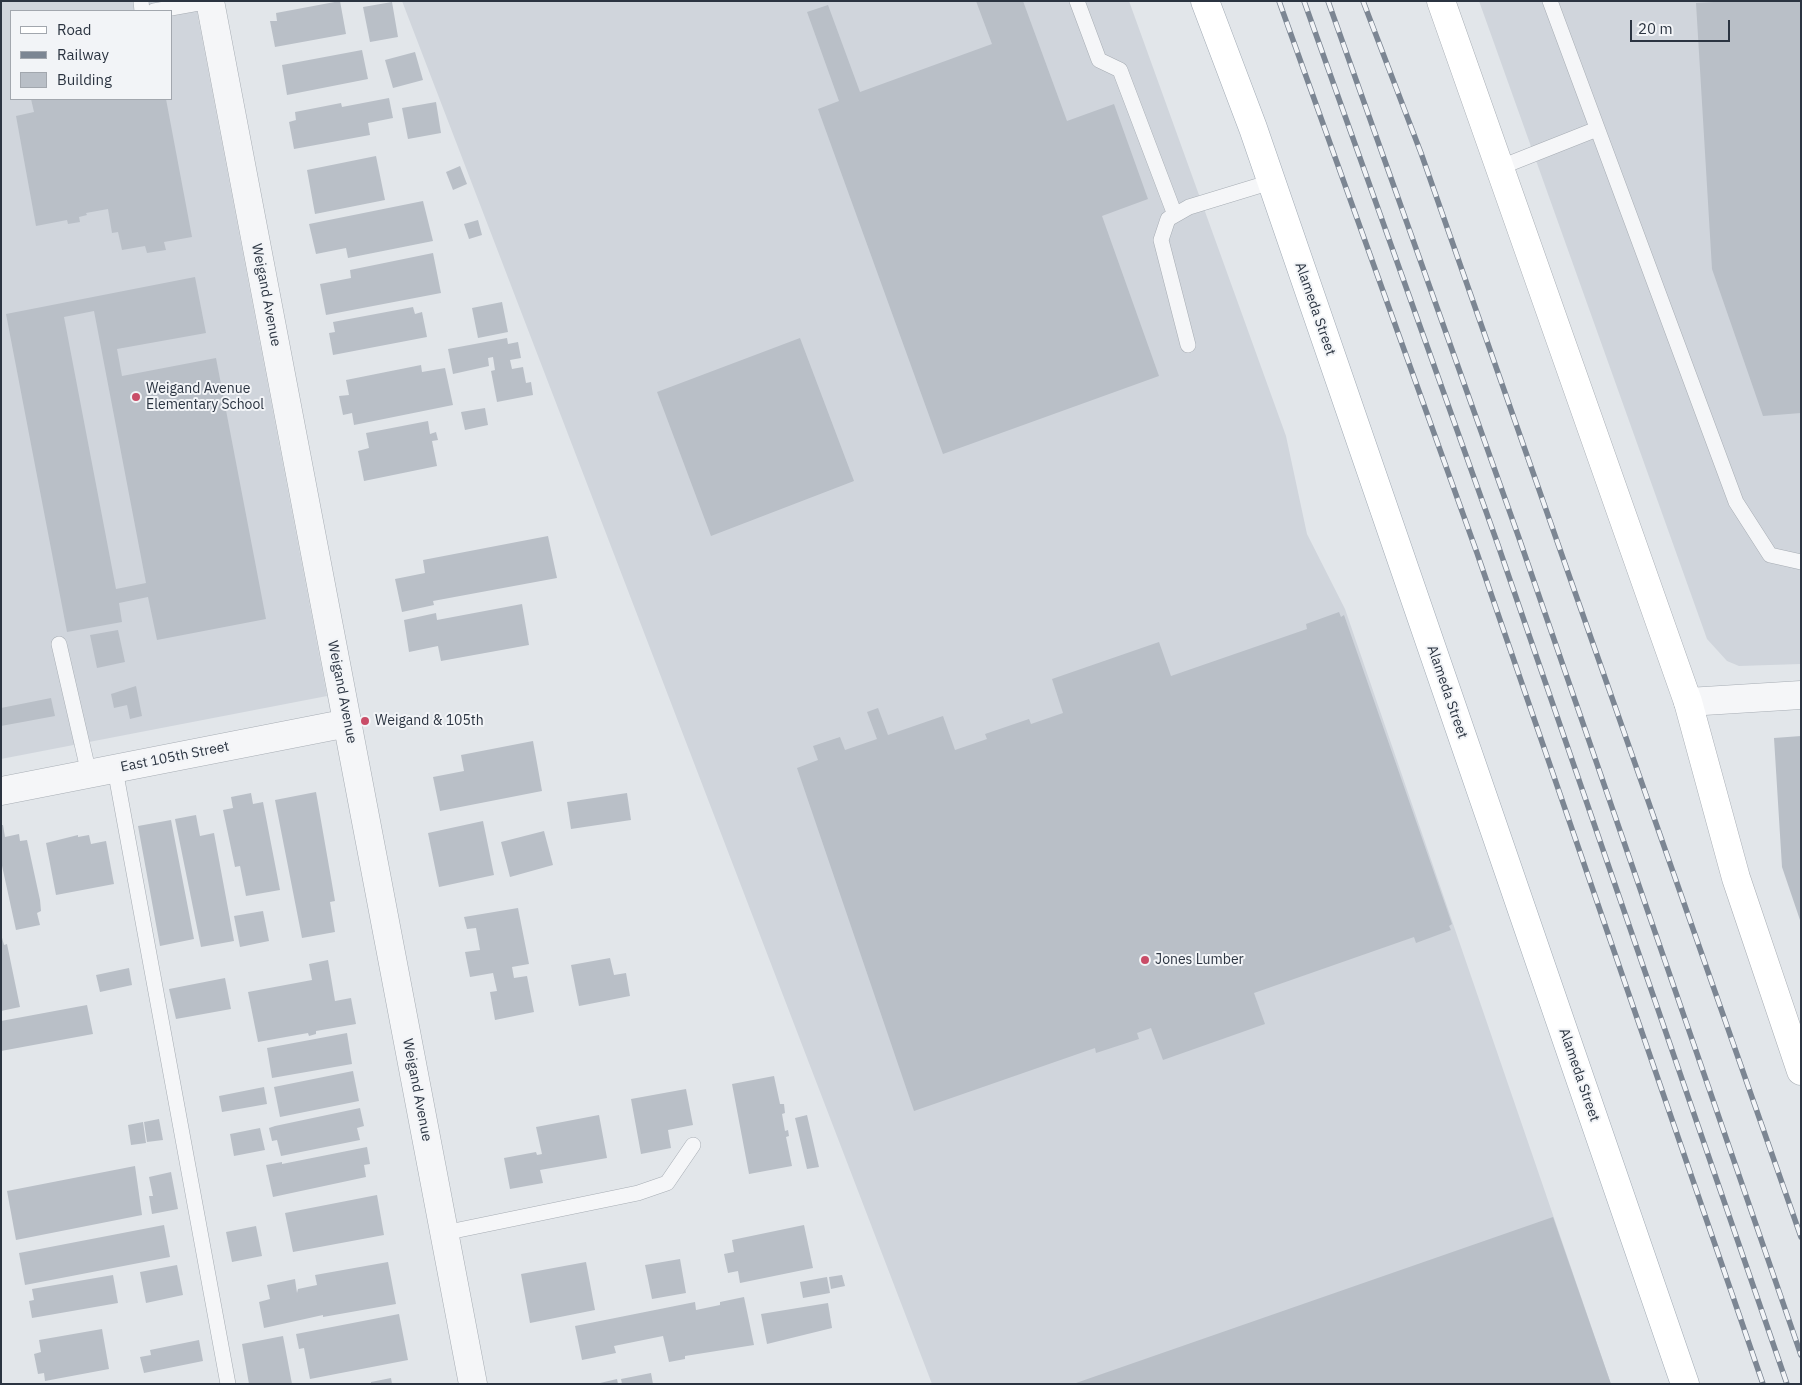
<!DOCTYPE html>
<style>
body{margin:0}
#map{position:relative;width:1802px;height:1385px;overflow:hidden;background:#e2e6ea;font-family:"IBM Plex Sans",sans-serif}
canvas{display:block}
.frame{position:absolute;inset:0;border:2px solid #2b3441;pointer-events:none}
.legend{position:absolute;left:10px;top:10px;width:162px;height:90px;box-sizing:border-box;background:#f2f4f7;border:1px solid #a2a7ae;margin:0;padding:6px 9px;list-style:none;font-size:15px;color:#2b3441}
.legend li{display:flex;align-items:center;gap:10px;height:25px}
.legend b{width:25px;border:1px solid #a2a7ae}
.scale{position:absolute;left:1630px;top:20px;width:100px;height:22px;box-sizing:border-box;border:2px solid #2b3441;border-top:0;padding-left:6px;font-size:15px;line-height:18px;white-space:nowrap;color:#2b3441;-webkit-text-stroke:4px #f2f4f7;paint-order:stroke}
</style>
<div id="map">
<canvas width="1802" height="1385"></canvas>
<div class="frame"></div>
<ul class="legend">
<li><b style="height:6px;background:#fff"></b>Road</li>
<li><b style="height:6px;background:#7c8693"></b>Railway</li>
<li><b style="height:14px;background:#b9bfc7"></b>Building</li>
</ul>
<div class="scale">20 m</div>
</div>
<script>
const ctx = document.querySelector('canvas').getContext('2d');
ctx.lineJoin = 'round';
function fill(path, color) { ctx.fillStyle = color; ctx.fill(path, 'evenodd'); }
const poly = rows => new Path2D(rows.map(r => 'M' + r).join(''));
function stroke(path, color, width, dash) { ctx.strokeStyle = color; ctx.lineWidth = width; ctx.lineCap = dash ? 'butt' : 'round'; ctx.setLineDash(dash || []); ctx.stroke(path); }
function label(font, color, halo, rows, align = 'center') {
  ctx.font = font + ' "IBM Plex Sans",sans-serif'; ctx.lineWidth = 4; ctx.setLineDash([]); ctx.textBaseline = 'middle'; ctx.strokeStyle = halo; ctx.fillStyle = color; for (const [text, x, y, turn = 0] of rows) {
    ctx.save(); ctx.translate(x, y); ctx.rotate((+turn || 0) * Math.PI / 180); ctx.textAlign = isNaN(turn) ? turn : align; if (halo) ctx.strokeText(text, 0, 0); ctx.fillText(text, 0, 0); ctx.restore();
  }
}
fill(poly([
 [1,1,195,1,327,696,1,759],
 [11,11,171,11,171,99,11,99],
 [402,1,1129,1,1286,436,1307,534,1345,609,1611,1384,932,1384],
 [1479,1,1801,1,1801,664,1739,666,1727,661,1707,639]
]), '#d0d5dc');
fill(poly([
 [340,1,346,34,275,47,270,21,277,21,276,13],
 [976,1,1023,1,1067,121,1114,104,1148,199,1102,216,1159,376,943,454,818,109,839,101,807,12,828,5,860,92,992,44],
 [1732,1,1801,1,1801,413,1763,416,1712,269,1696,3],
 [392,2,398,37,370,42,363,7],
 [362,50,368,79,287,95,282,65],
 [415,52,423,80,393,88,385,60],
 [389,98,393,118,368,123,370,135,294,149,289,122,296,120,295,112,341,103,342,107],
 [31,99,166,99,192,237,164,242,166,250,147,253,145,246,122,250,118,232,112,233,108,209,86,213,87,215,79,217,80,222,68,224,67,220,36,226,16,116,34,112],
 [436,102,441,133,408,139,402,108],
 [376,156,385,200,315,214,307,170],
 [460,166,467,184,453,190,446,172],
 [423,201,433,241,348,258,346,248,316,254,309,224],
 [478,220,482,235,469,239,464,224],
 [433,253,441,293,326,315,320,284,351,278,350,270],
 [195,277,206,333,117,349,122,376,216,358,266,619,157,640,148,597,119,603,122,622,67,632,6,314],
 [94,311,146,583,116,589,64,317],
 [502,302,508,332,478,338,472,308],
 [413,307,415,314,422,312,427,337,333,355,329,333,335,332,333,322],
 [507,338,508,344,518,342,521,358,510,360,512,369,523,367,526,383,531,382,533,395,497,402,491,371,495,370,493,357,488,358,489,366,453,374,448,349],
 [800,338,854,481,711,536,657,392],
 [421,365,422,372,445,368,453,405,354,425,352,413,343,415,339,396,349,395,346,380],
 [485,408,488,425,465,430,461,412],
 [428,421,430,434,436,432,438,440,432,441,437,466,364,481,358,451,369,448,366,433],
 [548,536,557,578,433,601,434,605,402,612,395,579,425,573,423,560],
 [522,604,529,645,441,661,438,646,409,652,404,620,436,613,437,620],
 [1339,612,1341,617,1344,615,1452,924,1449,926,1451,930,1416,943,1414,937,1254,993,1265,1024,1163,1060,1151,1028,1137,1033,1139,1039,1096,1053,1095,1048,914,1111,797,768,818,760,813,746,840,737,845,750,877,739,867,712,878,708,888,735,943,716,955,750,987,739,985,734,1029,719,1031,724,1063,713,1052,679,1159,642,1171,676,1307,629,1306,624],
 [118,630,125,662,97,668,90,635],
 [136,686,142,716,130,719,127,705,114,708,111,694],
 [51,698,55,716,1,726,1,708],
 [1801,736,1801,920,1800,920,1782,867,1774,738],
 [533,741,542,791,440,811,433,777,464,771,461,755],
 [316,792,335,901,330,902,335,932,302,938,275,800],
 [251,793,253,804,263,802,280,890,246,896,240,866,235,867,223,810,233,808,231,797],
 [627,793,631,820,571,829,567,802],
 [196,815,200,836,214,833,234,941,201,947,175,819],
 [171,820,194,939,160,946,138,826],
 [483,821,494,875,439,887,428,833],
 [1,825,3,825,5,837,19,834,20,841,27,840,40,900,41,911,37,913,40,925,16,930,1,861],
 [544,831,553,865,510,877,501,842],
 [78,835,78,837,89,835,91,844,106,841,114,884,56,895,46,843],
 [518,908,529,964,512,967,514,978,527,976,534,1012,495,1020,490,992,497,991,493,973,470,977,465,952,480,950,476,928,467,929,464,917],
 [263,911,269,941,240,947,234,916],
 [1,934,4,945,7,944,20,1007,1,1011],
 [610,958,614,975,626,973,630,996,579,1006,571,965],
 [328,960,335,1001,351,998,356,1024,316,1031,316,1034,309,1036,308,1033,258,1042,248,992,312,980,309,964],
 [129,968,132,985,100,992,96,975],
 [225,978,231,1009,176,1019,169,989],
 [87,1005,93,1034,1,1051,1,1021],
 [347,1033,352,1064,272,1078,267,1048],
 [353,1071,359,1101,280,1117,274,1087],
 [774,1076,780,1104,784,1104,785,1113,782,1114,785,1131,788,1130,789,1136,786,1137,792,1166,749,1174,732,1084],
 [264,1087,267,1104,222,1112,219,1096],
 [686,1089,693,1125,668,1130,671,1148,641,1154,631,1099],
 [360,1108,364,1126,357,1128,360,1140,281,1156,277,1140,272,1141,269,1128,275,1126],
 [599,1115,607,1158,540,1170,543,1183,510,1189,504,1158,536,1152,537,1155,542,1154,536,1127],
 [807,1115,819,1167,807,1169,795,1118],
 [159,1119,163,1140,147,1142,144,1122],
 [143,1122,146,1143,131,1145,128,1125],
 [260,1128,265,1150,234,1156,230,1134],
 [367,1147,370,1164,364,1165,366,1177,273,1197,266,1165,282,1162,282,1164],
 [135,1166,142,1215,16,1240,7,1191],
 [171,1172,178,1209,152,1214,149,1196,153,1196,149,1177],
 [377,1195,384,1235,293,1252,285,1213],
 [1553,1217,1611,1384,1076,1384,1076,1383],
 [164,1225,170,1257,25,1285,19,1253],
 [804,1225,813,1268,740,1283,738,1271,728,1273,724,1254,734,1252,732,1240],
 [256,1226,262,1256,232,1262,226,1232],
 [680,1259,686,1293,652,1299,645,1265],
 [388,1262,396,1304,323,1317,323,1315,264,1328,259,1302,270,1299,267,1285,295,1279,297,1293,298,1289,317,1285,315,1275],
 [586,1262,595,1310,530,1323,521,1274],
 [177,1265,183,1295,146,1303,140,1272],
 [113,1275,118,1303,32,1318,29,1301,34,1300,32,1289],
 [842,1275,845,1286,831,1289,829,1277],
 [827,1277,830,1293,803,1298,800,1282],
 [744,1297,754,1345,685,1356,685,1359,669,1362,663,1336,614,1346,616,1353,582,1360,575,1326,695,1302,696,1310,720,1305,720,1302],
 [828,1303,832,1328,767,1344,761,1314],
 [399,1314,408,1360,310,1379,304,1348,299,1349,296,1334],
 [102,1329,109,1369,45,1381,44,1373,38,1374,34,1354,41,1352,39,1340],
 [283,1336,292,1384,249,1384,242,1344],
 [199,1340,203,1361,144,1373,140,1357,151,1355,150,1350],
 [651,1373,653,1384,622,1384,621,1379],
 [391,1378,392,1384,371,1384,371,1382],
 [617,1379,618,1384,600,1384,600,1383]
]), '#b9bfc7');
const lane = poly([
 [141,1,142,11],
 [1077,1,1099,60,1120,70,1175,215],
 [1550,1,1736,502,1770,555,1801,562],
 [154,11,210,1],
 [1501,167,1597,129],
 [1188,345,1161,240,1168,219,1189,207,1271,182],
 [59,644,89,774],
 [115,769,228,1384],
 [444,1233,638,1193,667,1183,693,1145]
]);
const street = poly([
 [210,1,473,1384],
 [1688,702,1801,695],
 [1,791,348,723]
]);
const secondary = poly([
 [1441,1,1688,702,1736,878,1801,1071]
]);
const primary = poly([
 [1205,1,1253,128,1685,1384]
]);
stroke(lane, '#a7adb4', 16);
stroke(street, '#a7adb4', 29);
stroke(secondary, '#a7adb4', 29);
stroke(primary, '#a2abb5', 29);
stroke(lane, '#f5f6f8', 15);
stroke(street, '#f5f6f8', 28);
stroke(secondary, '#fff', 28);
stroke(primary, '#fff', 28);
const rail = poly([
 [1279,1,1477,553,1763,1384],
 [1304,1,1498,545,1787,1384],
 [1328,1,1519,538,1801,1355],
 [1363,1,1421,153,1801,1237]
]);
stroke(rail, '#7c8693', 5.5);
stroke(rail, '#f2f4f7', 4, [11]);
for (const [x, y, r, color] of [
 [136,397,5,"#c94c67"],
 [365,721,5,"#c94c67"],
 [1145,960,5,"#c94c67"]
]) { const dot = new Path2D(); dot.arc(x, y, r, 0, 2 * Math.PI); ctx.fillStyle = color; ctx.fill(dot); stroke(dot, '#f2f4f7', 2); }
label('14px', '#2b3441', '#f2f4f7', [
 ["Weigand Avenue",266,295,79],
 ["Alameda Street",1315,309,71],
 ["Weigand Avenue",342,692,79],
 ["Alameda Street",1447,692,71],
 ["East 105th Street",175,757,-11],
 ["Alameda Street",1579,1075,71],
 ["Weigand Avenue",417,1090,79]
]);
label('14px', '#2b3441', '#f2f4f7', [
 ["Weigand Avenue",146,389],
 ["Elementary School",146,405],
 ["Weigand & 105th",375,721],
 ["Jones Lumber",1155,960]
], 'left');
</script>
